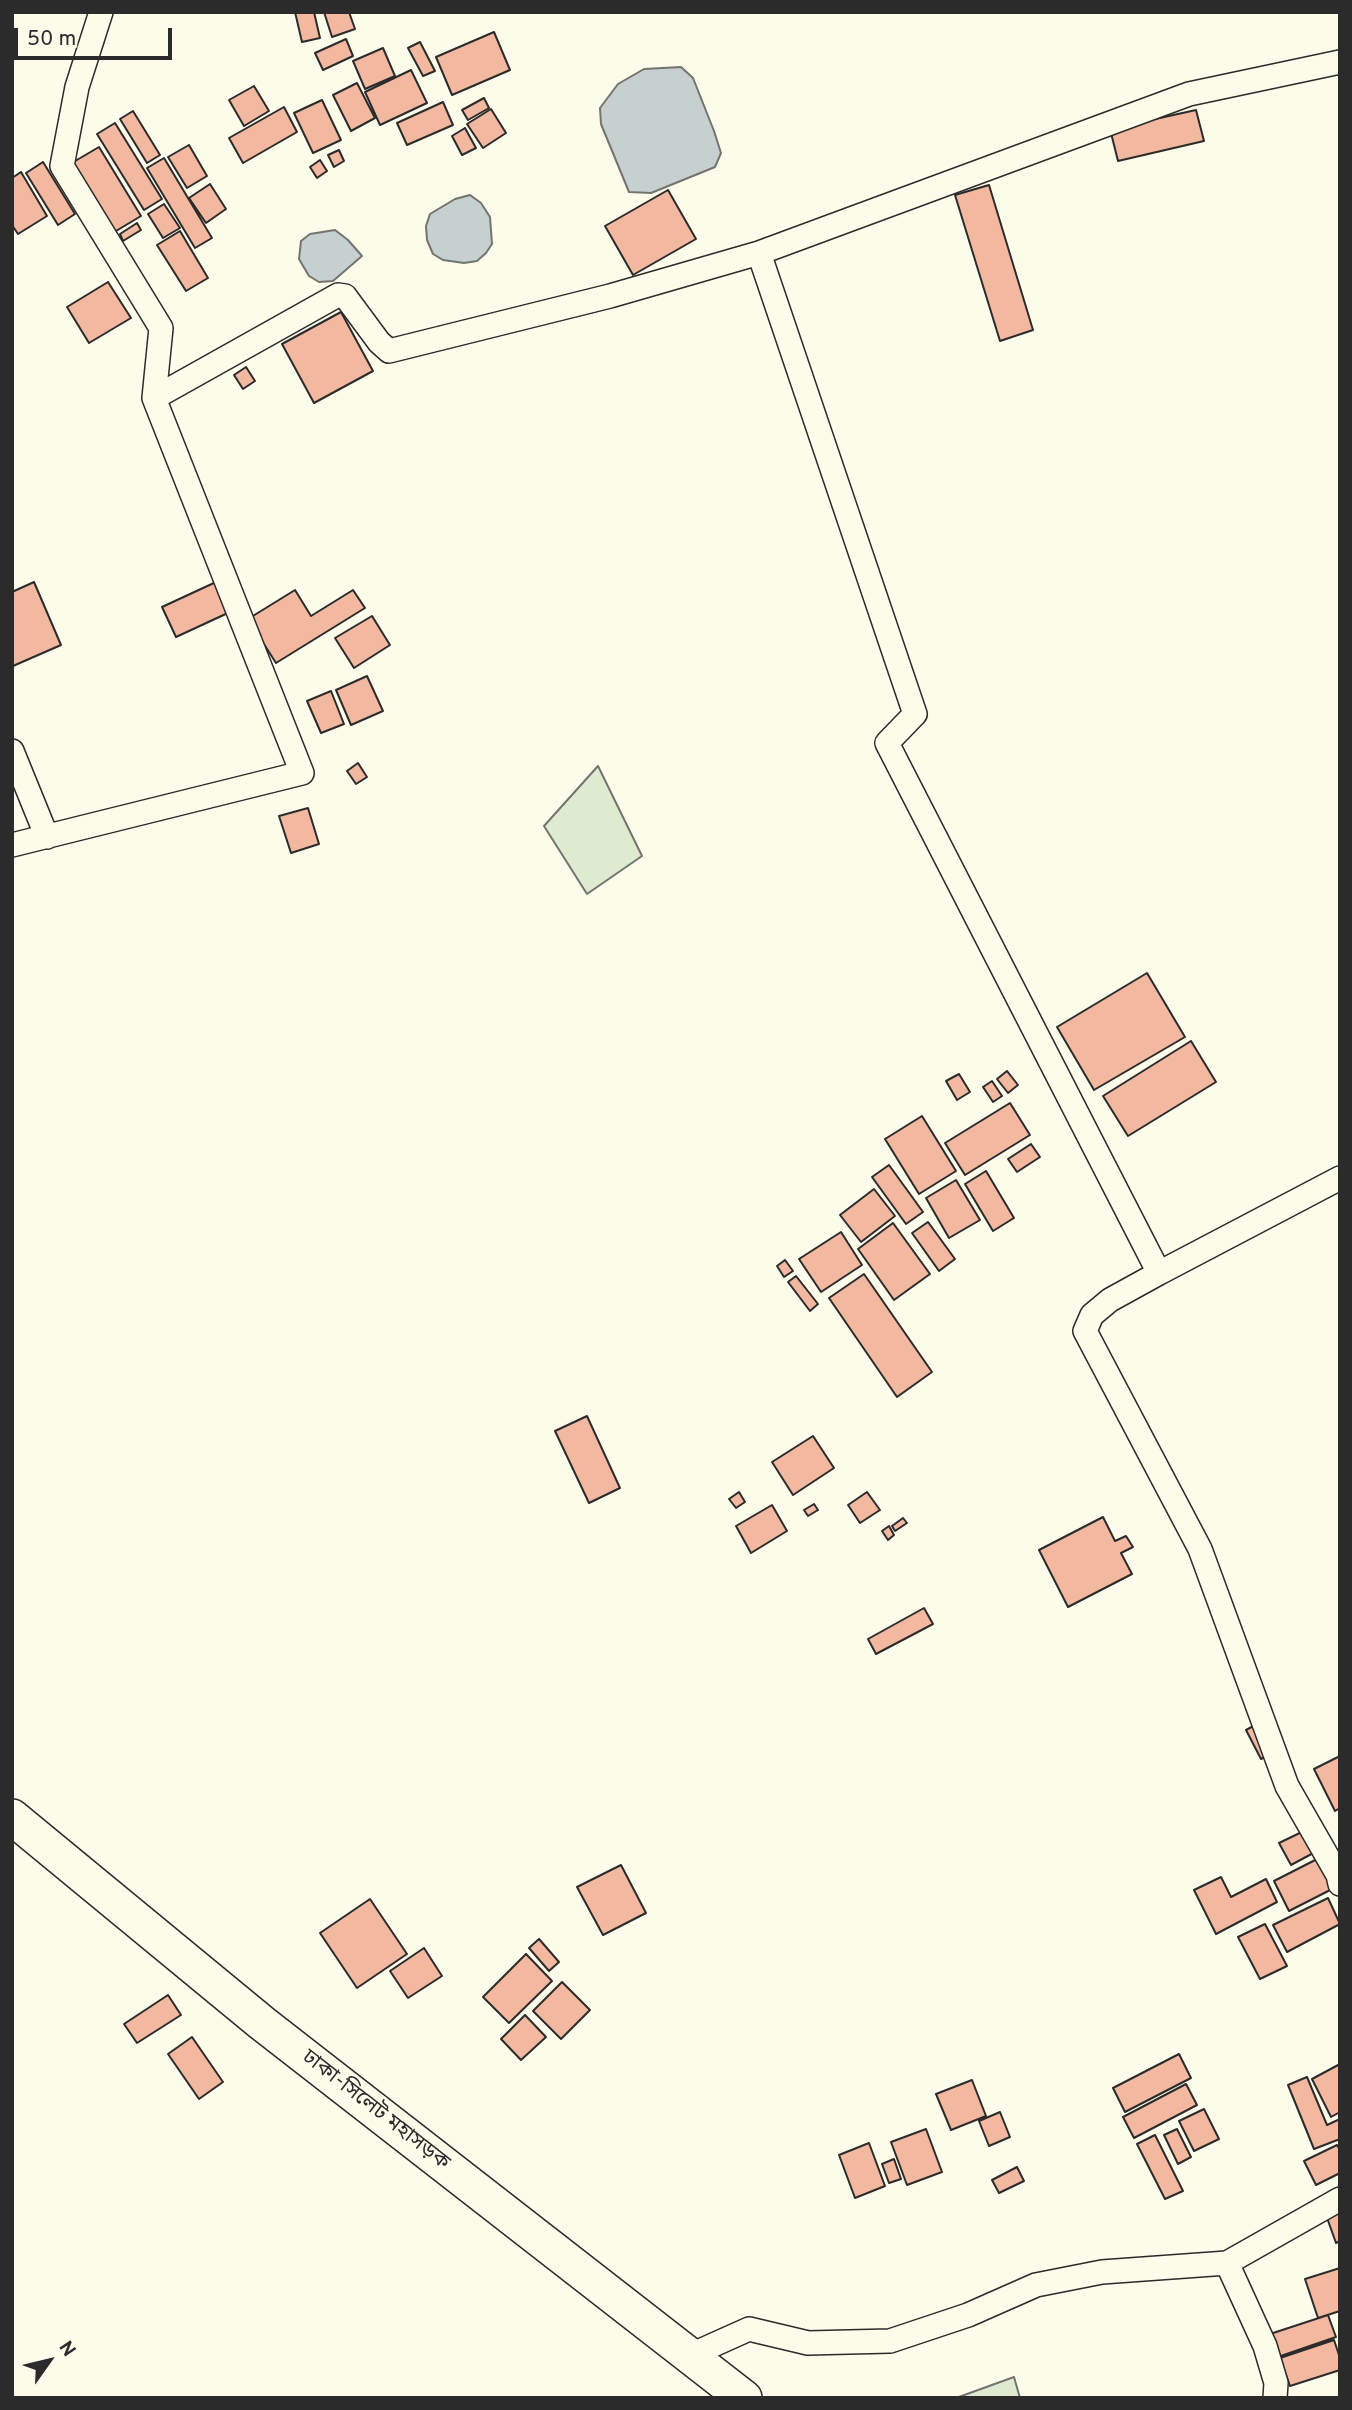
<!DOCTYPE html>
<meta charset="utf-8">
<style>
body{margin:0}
#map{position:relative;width:1352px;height:2410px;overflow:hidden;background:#fdfbea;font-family:Overpass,sans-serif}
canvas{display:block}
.frame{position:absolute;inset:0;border:14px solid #2b2b2b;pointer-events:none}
.north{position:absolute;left:14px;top:2326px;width:70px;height:70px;-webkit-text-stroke:5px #fdfbea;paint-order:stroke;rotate:56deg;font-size:19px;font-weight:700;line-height:28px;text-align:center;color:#2b2b2b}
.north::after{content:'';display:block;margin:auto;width:24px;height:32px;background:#2b2b2b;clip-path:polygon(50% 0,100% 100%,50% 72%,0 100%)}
.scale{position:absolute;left:14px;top:28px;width:158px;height:32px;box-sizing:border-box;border:4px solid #2b2b2b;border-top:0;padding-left:9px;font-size:21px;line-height:24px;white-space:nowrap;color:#2b2b2b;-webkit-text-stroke:5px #fdfbea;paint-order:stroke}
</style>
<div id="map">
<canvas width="1352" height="2410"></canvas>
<div class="frame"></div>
<div class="north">N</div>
<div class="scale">50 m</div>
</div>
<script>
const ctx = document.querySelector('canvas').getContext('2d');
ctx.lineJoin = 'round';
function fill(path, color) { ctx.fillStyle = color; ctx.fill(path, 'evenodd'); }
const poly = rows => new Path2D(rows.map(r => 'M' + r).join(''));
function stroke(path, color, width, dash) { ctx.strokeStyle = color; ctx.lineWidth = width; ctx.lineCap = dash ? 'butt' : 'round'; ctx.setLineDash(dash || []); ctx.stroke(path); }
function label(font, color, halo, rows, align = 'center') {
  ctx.font = font + ' Overpass,"Noto Sans Bengali",sans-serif'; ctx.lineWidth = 5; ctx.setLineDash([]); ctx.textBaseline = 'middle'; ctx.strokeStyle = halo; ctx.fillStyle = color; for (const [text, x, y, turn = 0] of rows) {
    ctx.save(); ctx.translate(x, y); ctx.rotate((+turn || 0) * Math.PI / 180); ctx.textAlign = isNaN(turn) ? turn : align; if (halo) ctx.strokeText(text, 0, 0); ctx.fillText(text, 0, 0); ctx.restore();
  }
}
const green = poly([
 [598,766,642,856,587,894,544,826,598,766],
 [1014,2377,1020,2398,956,2398,1014,2377]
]);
fill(green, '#deebd1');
stroke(green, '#74746e', 2);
const water = poly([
 [681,67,693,78,714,131,721,153,715,167,651,193,629,192,601,124,600,108,618,84,644,69,681,67],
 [470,195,481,203,490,217,492,244,486,253,477,261,464,263,443,260,433,254,427,240,426,226,430,214,455,199,470,195],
 [335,230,348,240,362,256,333,281,319,282,309,276,299,259,301,241,310,234,335,230]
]);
fill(water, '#c7d0d0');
stroke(water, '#74746e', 2);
const building = poly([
 [295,12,314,12,320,38,302,42,295,12],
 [324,12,349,12,355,29,332,37,324,12],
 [494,32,510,70,452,95,436,57,494,32],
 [346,39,353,56,323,70,315,53,346,39],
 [420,42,435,71,423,76,408,48,420,42],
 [383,48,395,76,365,89,353,61,383,48],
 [411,70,427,103,380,125,365,92,411,70],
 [357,83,375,118,351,131,333,95,357,83],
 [254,86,269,111,244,126,229,100,254,86],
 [484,98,489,108,468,120,462,110,484,98],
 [322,100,341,140,313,153,294,113,322,100],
 [443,102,453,125,407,145,397,123,443,102],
 [284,107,297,132,243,163,229,138,284,107],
 [491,109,506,133,483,148,467,124,491,109],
 [1196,110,1204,141,1118,161,1110,129,1196,110],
 [133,111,160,155,147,163,120,119,133,111],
 [115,123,162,199,144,210,97,134,115,123],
 [465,128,476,148,462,155,452,136,465,128],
 [189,145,207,176,187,188,168,157,189,145],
 [99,147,141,216,111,234,70,164,99,147],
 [339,150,344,161,334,167,328,155,339,150],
 [164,158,212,238,195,248,147,168,164,158],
 [320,160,327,171,317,178,310,167,320,160],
 [43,162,75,214,58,225,26,173,43,162],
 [21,172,47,216,18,234,12,225,12,178,21,172],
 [210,184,226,209,206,223,189,198,210,184],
 [989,185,1033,330,1000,341,955,195,989,185],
 [668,190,696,239,633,275,605,226,668,190],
 [164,204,180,228,163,238,148,214,164,204],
 [137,223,141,230,123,241,120,234,137,223],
 [180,231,208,278,186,291,157,245,180,231],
 [108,282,131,318,89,343,67,307,108,282],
 [341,312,373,371,314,403,282,344,341,312],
 [246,367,255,381,243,389,234,375,246,367],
 [34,582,61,645,13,666,12,592,34,582],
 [216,582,230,612,176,637,162,607,216,582],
 [295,590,311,616,353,590,365,608,276,663,248,619,295,590],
 [372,616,390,645,354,668,335,638,372,616],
 [367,676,383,711,351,725,336,690,367,676],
 [331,691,344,724,321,733,307,701,331,691],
 [358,763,367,777,356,784,347,771,358,763],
 [308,808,319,844,291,853,279,816,308,808],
 [1147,973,1185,1037,1094,1090,1057,1027,1147,973],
 [1191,1041,1216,1082,1128,1136,1103,1096,1191,1041],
 [1007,1071,1018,1085,1008,1093,997,1079,1007,1071],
 [959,1074,970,1092,957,1100,946,1081,959,1074],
 [992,1081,1002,1096,993,1102,983,1087,992,1081],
 [1010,1103,1030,1135,965,1175,945,1143,1010,1103],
 [922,1116,956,1171,919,1194,885,1139,922,1116],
 [1031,1144,1040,1157,1017,1172,1008,1159,1031,1144],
 [889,1165,923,1212,906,1224,872,1177,889,1165],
 [986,1171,1014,1218,993,1231,965,1184,986,1171],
 [956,1180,980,1220,949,1238,926,1198,956,1180],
 [874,1189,895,1216,861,1242,840,1215,874,1189],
 [928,1222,955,1259,939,1271,912,1233,928,1222],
 [893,1223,930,1274,894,1300,858,1249,893,1223],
 [841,1232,862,1265,821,1292,799,1259,841,1232],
 [785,1260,793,1271,784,1277,777,1266,785,1260],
 [864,1274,932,1372,897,1397,829,1298,864,1274],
 [796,1276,818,1304,810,1311,788,1282,796,1276],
 [587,1416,620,1488,589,1503,555,1431,587,1416],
 [813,1436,834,1468,793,1495,772,1462,813,1436],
 [739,1492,745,1502,736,1508,729,1499,739,1492],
 [867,1492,880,1510,860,1523,848,1505,867,1492],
 [814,1504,818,1510,808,1516,804,1510,814,1504],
 [772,1505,787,1531,751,1553,736,1526,772,1505],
 [1103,1517,1115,1541,1126,1536,1133,1547,1121,1553,1132,1574,1068,1607,1039,1550,1103,1517],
 [903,1518,907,1523,895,1531,892,1526,903,1518],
 [889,1526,894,1535,888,1540,882,1531,889,1526],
 [924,1608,933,1624,876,1654,868,1639,924,1608],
 [1259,1723,1274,1752,1261,1759,1246,1730,1259,1723],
 [1340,1756,1340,1808,1335,1811,1314,1769,1340,1756],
 [1308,1829,1319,1850,1291,1865,1279,1843,1308,1829],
 [1325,1855,1340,1885,1289,1911,1274,1881,1325,1855],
 [621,1865,646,1913,603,1935,577,1887,621,1865],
 [1221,1877,1231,1897,1266,1879,1277,1902,1216,1934,1194,1890,1221,1877],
 [1328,1898,1340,1924,1287,1952,1273,1925,1328,1898],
 [370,1899,407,1954,357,1988,320,1933,370,1899],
 [1265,1924,1287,1966,1260,1979,1238,1937,1265,1924],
 [539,1939,559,1962,549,1971,529,1948,539,1939],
 [424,1948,442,1976,408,1998,390,1971,424,1948],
 [526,1954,552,1981,509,2023,483,1997,526,1954],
 [562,1982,590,2010,561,2039,533,2011,562,1982],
 [168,1995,181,2015,137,2043,124,2024,168,1995],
 [525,2015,546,2037,521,2060,501,2039,525,2015],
 [192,2037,223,2082,199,2099,168,2054,192,2037],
 [1179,2054,1191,2078,1125,2112,1113,2088,1179,2054],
 [1340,2064,1340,2112,1331,2117,1312,2079,1340,2064],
 [1307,2077,1327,2125,1340,2119,1340,2139,1314,2149,1288,2085,1307,2077],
 [972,2080,986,2116,951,2130,936,2094,972,2080],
 [1186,2084,1197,2105,1134,2138,1123,2117,1186,2084],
 [1204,2109,1219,2139,1194,2151,1179,2121,1204,2109],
 [1000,2112,1010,2137,989,2146,979,2121,1000,2112],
 [926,2129,942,2172,907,2185,891,2142,926,2129],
 [1177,2129,1191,2157,1178,2164,1164,2135,1177,2129],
 [1155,2135,1183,2191,1165,2199,1137,2144,1155,2135],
 [869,2143,885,2186,855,2198,839,2155,869,2143],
 [1337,2145,1340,2150,1340,2173,1316,2185,1304,2161,1337,2145],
 [894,2159,901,2179,889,2183,882,2164,894,2159],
 [1017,2167,1024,2181,999,2193,992,2180,1017,2167],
 [1340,2209,1340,2241,1336,2243,1326,2215,1340,2209],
 [1340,2268,1340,2311,1318,2318,1305,2279,1340,2268],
 [1328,2315,1336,2337,1275,2358,1267,2335,1328,2315],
 [1334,2340,1340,2358,1340,2370,1290,2386,1280,2358,1334,2340]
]);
fill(building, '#f2b8a0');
stroke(building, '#2b2b2b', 2);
const minor = poly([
 [759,253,915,714,887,743,1159,1273,1110,1300,1092,1315,1085,1331,1200,1549,1287,1786,1338,1875,1340,1884],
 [154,398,338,295,345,296,379,342,389,351,610,296,759,253,1189,94,1340,62],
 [12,751,47,837],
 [12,845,302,773,154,398,161,328,62,166,77,87,101,12],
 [1159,1273,1340,1178],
 [1227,2263,1265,2346,1276,2383,1275,2398],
 [691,2355,749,2329,808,2343,890,2341,968,2315,1036,2285,1102,2272,1227,2263,1340,2199]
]);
const highway = poly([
 [12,1817,262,2023,744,2398]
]);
stroke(minor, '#2b2b2b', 26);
stroke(highway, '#2b2b2b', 38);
stroke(minor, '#fdfbea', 23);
stroke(highway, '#fdfbea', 35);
label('21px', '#2b2b2b', '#fdfbea', [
 ["ঢাকা-সিলেট মহাসড়ক",375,2111,38]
]);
</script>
